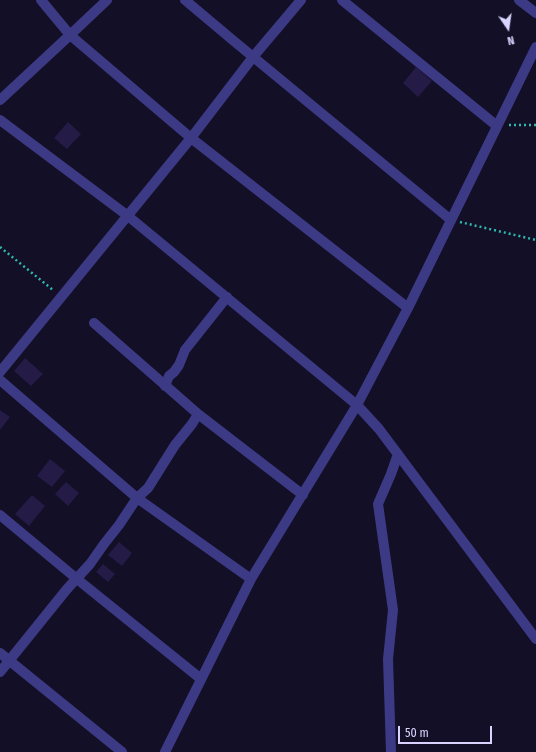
<!DOCTYPE html>
<style>
body{margin:0}
#map{position:relative;width:536px;height:752px;overflow:hidden;background:#130f26;font-family:"Fira Sans Condensed",sans-serif}
canvas{display:block}
.north{position:absolute;left:488px;top:8px;width:40px;height:40px;-webkit-text-stroke:3px #130f26;paint-order:stroke;rotate:167deg;font-size:11px;font-weight:700;line-height:16px;text-align:center;color:#d9d4ff}
.north::after{content:'';display:block;margin:auto;width:14px;height:18px;background:#d9d4ff;clip-path:polygon(50% 0,100% 100%,50% 72%,0 100%)}
.scale{position:absolute;left:398px;top:726px;width:94px;height:18px;box-sizing:border-box;border:2px solid #d9d4ff;border-top:0;padding-left:5px;font-size:12px;line-height:14px;white-space:nowrap;color:#d9d4ff;-webkit-text-stroke:3px #130f26;paint-order:stroke}
</style>
<div id="map">
<canvas width="536" height="752"></canvas>
<div class="north">N</div>
<div class="scale">50 m</div>
</div>
<script>
const ctx = document.querySelector('canvas').getContext('2d');
ctx.lineJoin = 'round';
function fill(path, color) { ctx.fillStyle = color; ctx.fill(path, 'evenodd'); }
const poly = rows => new Path2D(rows.map(r => 'M' + r).join(''));
function stroke(path, color, width, dash) { ctx.strokeStyle = color; ctx.lineWidth = width; ctx.lineCap = dash ? 'butt' : 'round'; ctx.setLineDash(dash || []); ctx.stroke(path); }
fill(poly([
 [416,67,432,81,418,97,403,83],
 [68,122,81,134,67,149,54,138],
 [25,358,43,374,31,386,14,371],
 [0,410,10,417,0,430],
 [50,459,65,471,52,487,37,476],
 [66,482,79,493,68,506,55,494],
 [32,495,45,506,29,526,15,514],
 [119,542,132,553,122,566,108,555],
 [103,564,115,574,108,582,96,572]
]), '#241b47');
stroke(poly([
 [509,125,536,125],
 [460,222,536,240],
 [0,247,53,290]
]), '#2fb8b0', 2.5, [2, 3]);
stroke(poly([
 [41,0,70,35,191,138,408,308],
 [185,0,235,42,451,220],
 [342,0,497,126],
 [519,0,536,13],
 [0,100,70,35,107,0],
 [0,120,128,216,357,405,379,429,536,639],
 [94,323,198,414,303,495],
 [0,372,191,138,253,57,301,0],
 [0,380,137,498,251,579],
 [165,386,169,376,174,372,179,365,185,350,227,297],
 [0,515,77,579,201,679],
 [0,653,122,752],
 [0,672,67,589,90,564,104,544,119,525,137,498,148,488,175,445,192,424,198,414],
 [165,752,251,579,357,405,408,308,536,47],
 [391,752,388,659,393,610,378,504,391,474,398,454]
]), '#3d3a85', 10);
</script>
